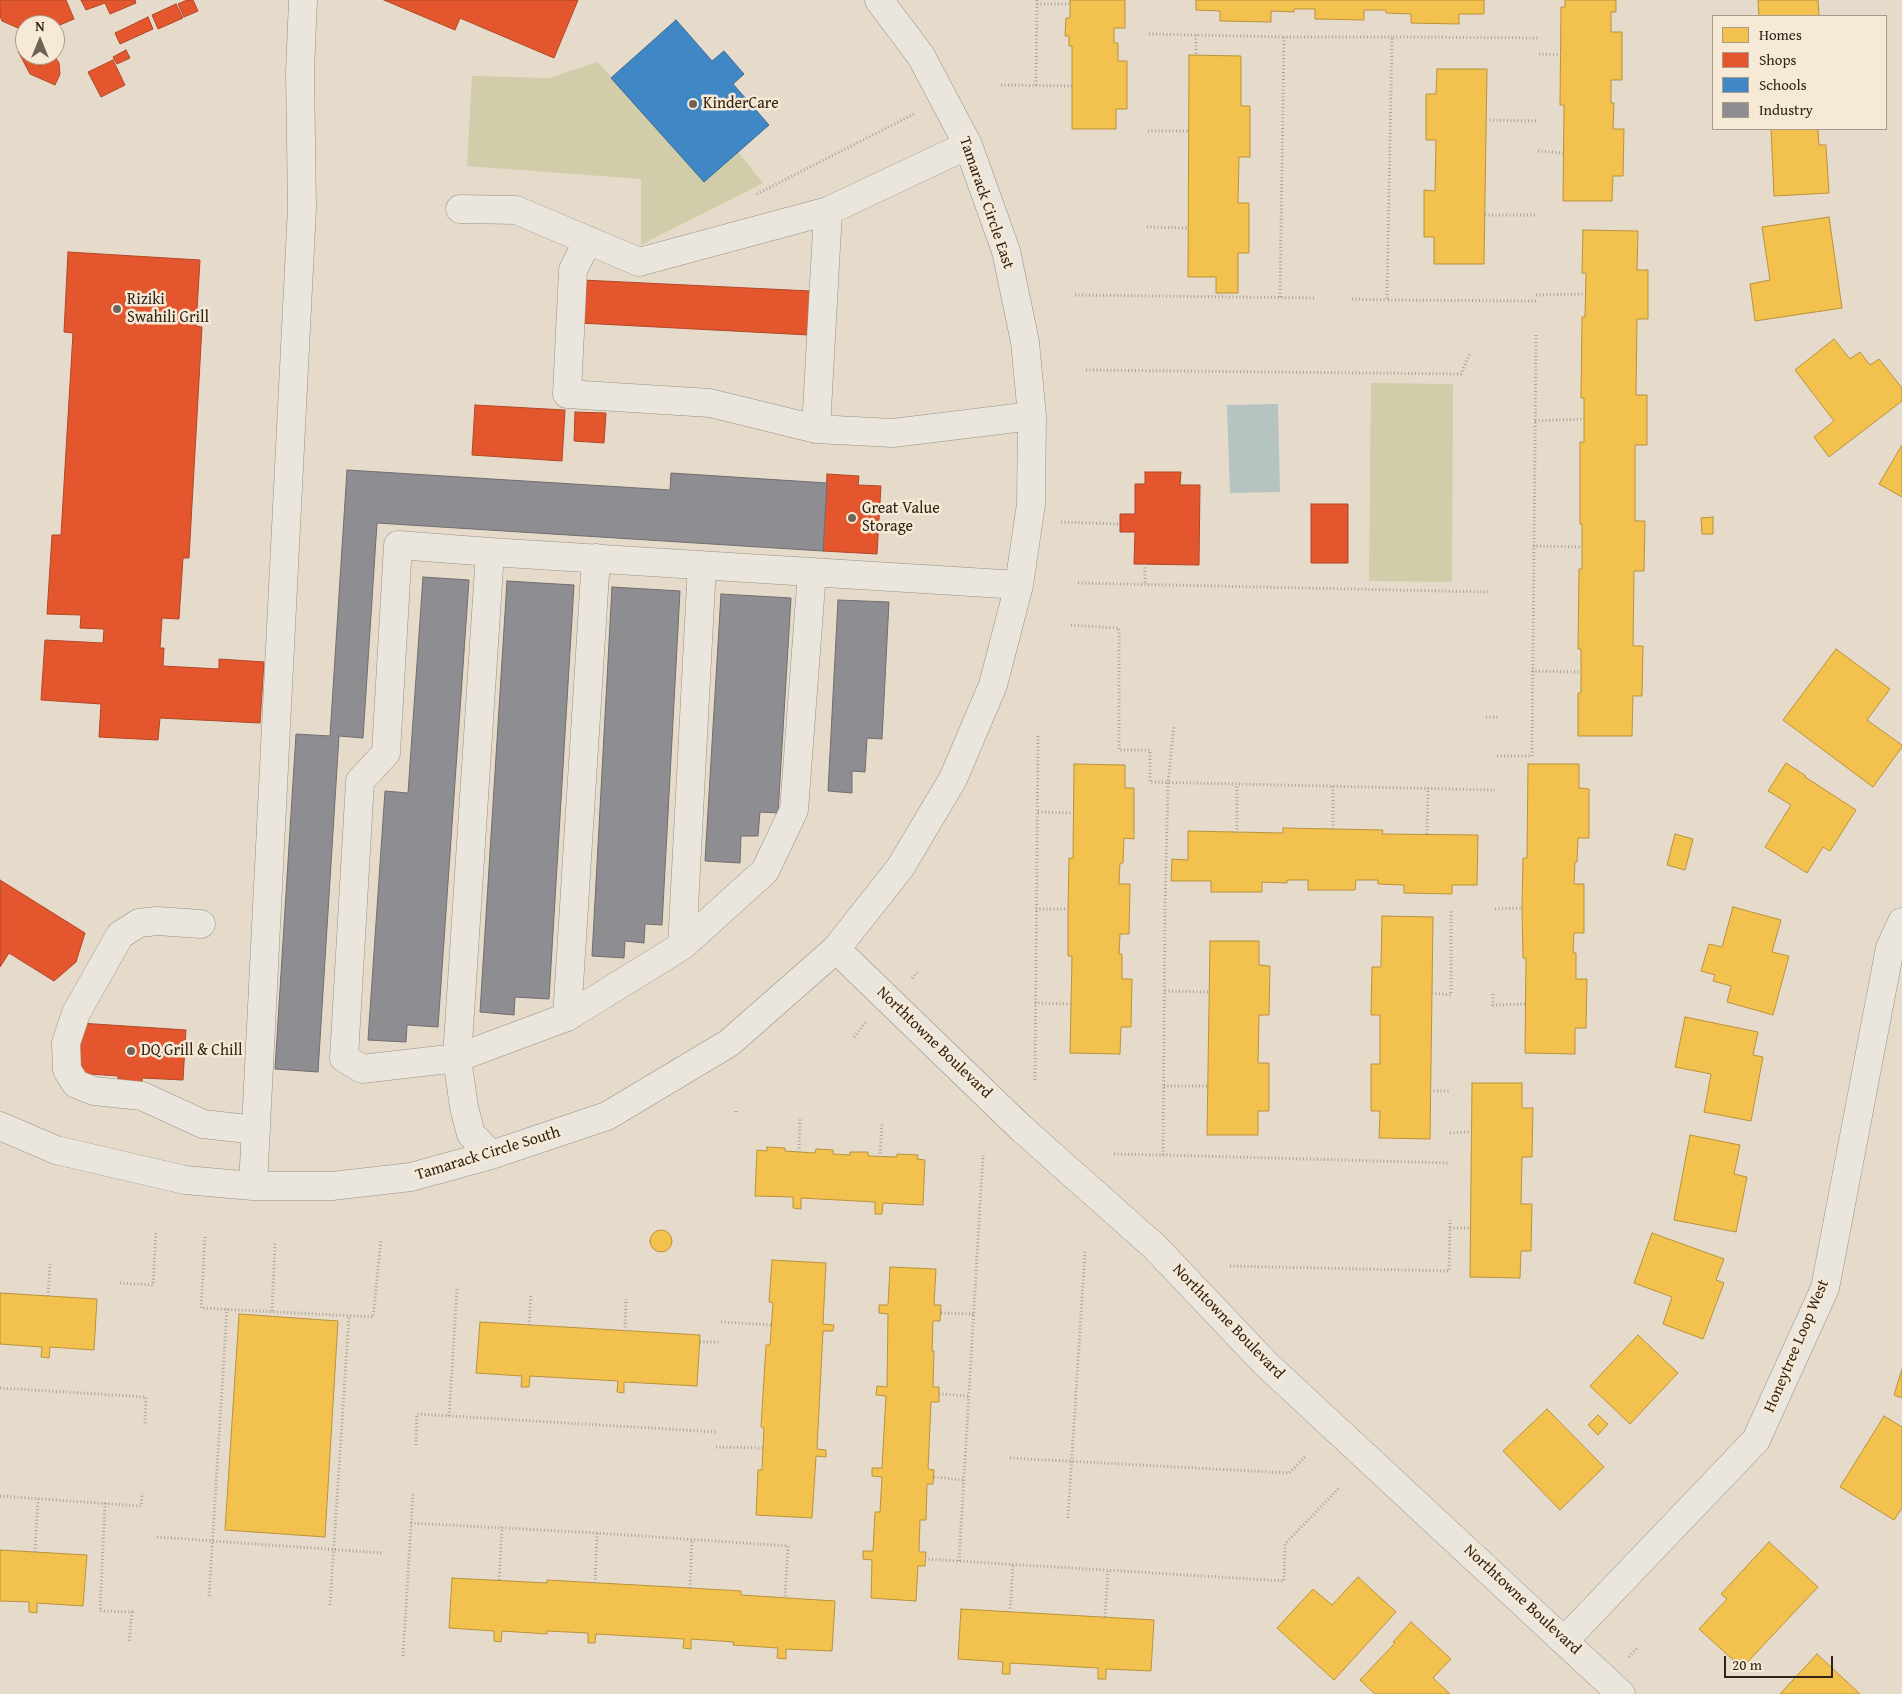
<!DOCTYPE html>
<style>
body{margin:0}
#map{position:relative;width:1902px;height:1694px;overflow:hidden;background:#e6dbca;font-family:"Gentium Book Plus",serif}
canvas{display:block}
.legend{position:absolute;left:1712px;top:15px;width:175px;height:115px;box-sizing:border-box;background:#f6e9d5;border:1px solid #a89a89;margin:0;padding:6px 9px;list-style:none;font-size:15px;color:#322318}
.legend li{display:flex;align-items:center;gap:10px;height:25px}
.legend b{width:25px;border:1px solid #a89a89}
.north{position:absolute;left:15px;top:15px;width:50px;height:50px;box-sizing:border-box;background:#f6e9d5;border:1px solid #a89a89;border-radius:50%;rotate:0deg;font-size:14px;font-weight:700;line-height:20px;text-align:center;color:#322318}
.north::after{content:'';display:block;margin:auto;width:18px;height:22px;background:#716356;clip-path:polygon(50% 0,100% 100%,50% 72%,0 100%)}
.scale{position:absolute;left:1724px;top:1656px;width:109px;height:22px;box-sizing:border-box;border:2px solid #322318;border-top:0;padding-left:6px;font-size:15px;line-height:18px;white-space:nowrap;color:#322318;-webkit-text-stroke:4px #f6e9d5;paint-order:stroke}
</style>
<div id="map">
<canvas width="1902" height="1694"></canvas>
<ul class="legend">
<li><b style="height:14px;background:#f2c14e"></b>Homes</li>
<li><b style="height:14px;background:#e4572e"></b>Shops</li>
<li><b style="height:14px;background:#3f88c5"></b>Schools</li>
<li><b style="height:14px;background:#8d8d92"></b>Industry</li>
</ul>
<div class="north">N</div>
<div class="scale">20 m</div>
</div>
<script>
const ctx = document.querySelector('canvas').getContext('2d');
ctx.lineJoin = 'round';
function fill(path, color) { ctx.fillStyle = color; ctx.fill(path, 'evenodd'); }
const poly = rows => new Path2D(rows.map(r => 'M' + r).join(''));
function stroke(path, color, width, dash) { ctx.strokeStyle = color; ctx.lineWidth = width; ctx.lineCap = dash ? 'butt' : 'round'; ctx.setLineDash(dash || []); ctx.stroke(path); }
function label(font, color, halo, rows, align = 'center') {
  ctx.font = font + ' "Gentium Book Plus",serif'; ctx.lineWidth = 5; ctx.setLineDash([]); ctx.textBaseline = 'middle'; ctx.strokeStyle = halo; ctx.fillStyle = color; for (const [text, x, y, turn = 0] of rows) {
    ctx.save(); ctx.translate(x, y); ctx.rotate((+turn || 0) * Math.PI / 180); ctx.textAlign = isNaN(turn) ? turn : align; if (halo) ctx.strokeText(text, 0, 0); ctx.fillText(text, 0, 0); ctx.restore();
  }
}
fill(poly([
 [598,62,704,182,738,152,763,183,641,245,641,179,467,166,472,76,549,78],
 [1371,383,1453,384,1452,582,1369,581]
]), '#d1cca9');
fill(poly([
 [1278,404,1280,492,1230,493,1227,405]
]), '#b5c3c1');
const homes = poly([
 [1070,0,1125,0,1125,28,1114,28,1114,43,1118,43,1118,61,1127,61,1127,109,1116,109,1116,129,1072,129,1072,46,1069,46,1069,36,1065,36,1066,18,1070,18,1070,0],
 [1196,0,1484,0,1484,14,1459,14,1459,24,1411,23,1411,14,1386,13,1386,10,1364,10,1364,20,1315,19,1315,9,1294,9,1294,12,1271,11,1271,22,1220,21,1220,11,1196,10,1196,0],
 [1565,0,1616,0,1616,12,1611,12,1611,32,1622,32,1622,80,1611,80,1611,103,1614,103,1613,129,1624,129,1623,176,1613,176,1612,201,1563,201,1564,105,1560,105,1561,7,1565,7,1565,0],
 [1758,0,1818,0,1819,16,1759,16,1758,0],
 [1189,55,1241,56,1241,106,1250,106,1250,157,1239,157,1238,203,1249,203,1249,253,1238,253,1238,293,1216,293,1216,277,1188,277,1189,55],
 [1437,69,1487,69,1484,264,1434,264,1434,237,1424,237,1424,190,1435,191,1436,140,1426,140,1426,94,1436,94,1437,69],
 [1771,129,1818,129,1819,145,1826,145,1829,193,1774,196,1771,129],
 [1829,217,1842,308,1755,321,1750,284,1770,280,1762,227,1829,217],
 [1583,230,1638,231,1637,270,1648,270,1648,319,1637,319,1636,395,1647,395,1647,445,1635,445,1635,521,1645,521,1644,571,1634,571,1633,646,1643,646,1642,696,1633,696,1632,736,1578,736,1578,693,1581,693,1581,649,1578,649,1579,569,1582,569,1582,524,1580,524,1580,442,1584,442,1584,398,1581,398,1582,317,1585,317,1586,273,1582,273,1583,230],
 [1834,339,1850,359,1860,352,1870,365,1879,359,1902,388,1902,401,1829,457,1814,437,1834,421,1795,370,1834,339],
 [1902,445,1902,497,1879,484,1902,445],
 [1713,517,1713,534,1702,534,1701,518,1713,517],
 [1836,649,1890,689,1867,720,1902,745,1902,747,1873,787,1783,720,1836,649],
 [1786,763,1806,776,1805,777,1856,810,1830,851,1823,847,1807,873,1765,847,1791,805,1768,791,1786,763],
 [1074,764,1125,765,1125,788,1134,788,1134,839,1124,838,1123,863,1120,863,1119,884,1130,884,1129,934,1120,934,1119,954,1122,954,1122,979,1132,979,1131,1027,1121,1027,1120,1054,1070,1053,1072,956,1068,956,1068,909,1069,858,1073,858,1074,764],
 [1528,764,1579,764,1579,788,1589,789,1589,838,1578,838,1577,862,1575,862,1574,884,1584,884,1584,933,1574,933,1573,953,1576,953,1576,979,1587,979,1586,1028,1575,1028,1575,1054,1525,1053,1526,958,1523,958,1522,908,1523,858,1527,858,1528,764],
 [1283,828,1383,830,1382,834,1478,835,1477,885,1452,885,1452,894,1404,893,1404,885,1378,884,1378,880,1356,880,1355,890,1308,890,1308,880,1287,880,1287,883,1262,882,1262,892,1211,892,1211,881,1171,881,1172,859,1188,860,1188,831,1283,833,1283,828],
 [1675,834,1693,839,1685,870,1667,865,1675,834],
 [1733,907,1781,920,1772,952,1789,956,1773,1015,1727,1002,1731,986,1713,981,1715,975,1701,971,1709,944,1722,947,1733,907],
 [1382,916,1433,917,1430,1139,1379,1138,1380,1111,1371,1111,1371,1064,1380,1064,1380,1015,1371,1015,1372,967,1381,967,1382,916],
 [1210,941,1259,941,1259,965,1270,966,1269,1015,1259,1015,1258,1063,1269,1063,1269,1111,1258,1111,1258,1135,1207,1135,1210,941],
 [1685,1017,1758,1032,1753,1055,1763,1057,1751,1121,1704,1112,1711,1074,1675,1067,1685,1017],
 [1472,1083,1522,1083,1522,1108,1533,1108,1532,1157,1522,1157,1521,1204,1532,1204,1531,1251,1521,1251,1520,1278,1470,1277,1472,1083],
 [1690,1135,1740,1145,1734,1174,1747,1177,1736,1232,1674,1220,1690,1135],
 [767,1147,785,1148,785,1151,815,1153,816,1149,833,1150,833,1154,850,1155,850,1152,868,1152,868,1156,897,1157,897,1154,918,1155,917,1159,925,1160,923,1205,883,1203,882,1214,875,1214,875,1202,801,1198,801,1209,793,1208,793,1197,755,1196,757,1150,767,1151,767,1147],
 '650 1241a11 11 0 1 1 22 0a11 11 0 1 1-22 0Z',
 [1652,1233,1724,1259,1716,1280,1724,1283,1703,1339,1663,1324,1672,1297,1634,1283,1652,1233],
 [772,1260,826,1263,823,1324,834,1325,833,1331,823,1331,817,1449,826,1450,826,1457,816,1456,812,1518,756,1515,758,1470,762,1470,763,1448,764,1428,761,1427,766,1345,770,1345,773,1303,769,1302,772,1260],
 [890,1267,936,1269,934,1305,941,1305,940,1321,933,1321,932,1351,934,1351,933,1387,939,1387,939,1402,931,1402,928,1469,934,1470,933,1484,927,1484,926,1520,920,1520,919,1552,926,1552,925,1566,918,1566,916,1601,871,1598,872,1560,863,1559,863,1551,873,1551,875,1512,880,1512,882,1477,872,1476,872,1468,882,1468,886,1396,876,1395,877,1386,887,1387,888,1314,879,1313,879,1305,888,1305,890,1267],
 [0,1293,97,1299,94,1350,50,1347,49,1358,41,1357,42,1347,0,1344,0,1293],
 [239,1314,338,1321,325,1537,225,1530,239,1314],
 [480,1322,700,1335,697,1386,624,1382,624,1393,617,1392,618,1381,530,1376,529,1387,521,1387,522,1376,476,1373,480,1322],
 [1638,1335,1678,1373,1630,1424,1590,1386,1638,1335],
 [1902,1369,1902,1398,1894,1395,1902,1369],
 [1547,1409,1604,1467,1560,1510,1503,1451,1547,1409],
 [1598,1415,1608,1424,1598,1435,1588,1425,1598,1415],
 [1884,1416,1902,1427,1902,1508,1894,1520,1840,1487,1884,1416],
 [1769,1542,1818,1587,1742,1668,1699,1629,1727,1599,1721,1594,1769,1542],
 [0,1550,87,1555,83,1606,37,1603,37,1613,29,1612,29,1602,0,1601,0,1550],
 [1358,1577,1396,1612,1334,1680,1277,1628,1313,1589,1332,1605,1358,1577],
 [452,1578,547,1583,547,1580,690,1588,741,1591,741,1595,835,1601,832,1651,786,1649,786,1659,777,1658,778,1648,733,1645,734,1642,691,1639,691,1649,683,1648,684,1639,596,1634,595,1643,588,1643,588,1633,547,1631,547,1634,502,1631,501,1642,494,1641,494,1631,449,1628,452,1578],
 [961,1609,1154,1620,1151,1671,1106,1669,1106,1679,1098,1679,1098,1668,1010,1663,1010,1674,1002,1674,1003,1662,958,1659,961,1609],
 [1411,1622,1451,1659,1433,1678,1450,1694,1375,1694,1360,1680,1395,1643,1393,1642,1411,1622],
 [1817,1654,1860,1694,1780,1694,1817,1654]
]);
fill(homes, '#f2c14e');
stroke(homes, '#b8923e', 1);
const shops = poly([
 [0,0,66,0,74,19,55,27,55,25,25,25,25,31,2,21,0,16,0,0],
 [81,0,135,0,136,3,110,14,105,3,86,10,81,0],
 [187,0,193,0,198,11,184,17,178,4,187,0],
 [384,0,578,0,554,58,460,18,455,30,384,0],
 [176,4,183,18,158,29,152,15,176,4],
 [148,17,153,29,120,44,115,33,148,17],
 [25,47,25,55,54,55,59,63,60,74,55,85,30,74,18,51,25,47],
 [126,50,130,58,117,64,113,57,126,50],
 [113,60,125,85,101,97,88,72,113,60],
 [68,252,200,260,196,326,202,327,189,558,183,558,179,619,162,618,160,648,164,648,163,666,219,669,219,659,264,662,260,723,160,718,158,740,99,737,101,704,41,700,45,640,103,643,104,629,80,628,81,615,47,614,52,535,61,535,73,333,64,332,68,252],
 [582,280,811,291,809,335,580,323,582,280],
 [475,405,565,410,562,461,472,455,475,405],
 [575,412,606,413,604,443,574,441,575,412],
 [1145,472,1181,472,1180,485,1200,485,1199,565,1134,564,1135,532,1120,532,1120,514,1135,514,1135,484,1145,484,1145,472],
 [827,474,859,476,858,485,881,486,877,554,823,551,827,474],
 [1311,504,1348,504,1348,563,1311,563,1311,504],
 [0,880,85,933,76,962,54,981,9,953,0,967,0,880],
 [80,1023,186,1030,183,1080,142,1078,142,1085,118,1084,118,1076,76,1073,80,1023]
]);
fill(shops, '#e4572e');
stroke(shops, '#af4727', 1);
const schools = poly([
 [676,20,712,61,724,51,744,74,733,84,769,125,704,182,611,78,676,20]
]);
fill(schools, '#3f88c5');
stroke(schools, '#3b6a91', 1);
const industry = poly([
 [347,470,670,490,671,473,827,483,823,551,377,523,363,738,339,736,318,1072,275,1069,296,734,330,736,347,470],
 [423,577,469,580,438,1027,407,1025,406,1042,368,1040,385,791,408,793,423,577],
 [507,581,574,585,549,999,515,997,514,1015,480,1012,507,581],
 [612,587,680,591,662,925,645,924,644,943,625,941,624,958,592,956,612,587],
 [721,594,791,598,778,813,760,812,758,836,741,836,740,863,705,861,721,594],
 [838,600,889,602,882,739,867,738,865,772,852,771,852,793,828,791,838,600]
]);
fill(industry, '#8d8d92');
stroke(industry, '#726d6d', 1);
const minor = poly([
 [460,209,516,210,639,262,828,211,968,145],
 [828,211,816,429,893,433,1032,416],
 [588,240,573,270,567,394,710,403,816,429],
 [490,552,398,545,386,753,360,781,344,1058,362,1069,457,1058,567,1017,682,946,765,871,794,810,812,572],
 [201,924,157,921,139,923,120,935,76,1013,66,1043,67,1070,76,1084,94,1091,142,1096,203,1124,256,1130],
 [682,946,702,565],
 [836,949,1021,1128,1155,1247,1265,1363,1621,1694],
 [567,1017,596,558],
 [0,1126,56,1150,185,1180,253,1186,332,1186,411,1177,491,1155,607,1116,729,1043,836,949,900,868,953,779,993,685,1019,585,1031,504,1032,416,1025,342,1006,251,968,145,921,56,879,0],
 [491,1155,471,1134,464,1107,457,1058,490,552,1019,585],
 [253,1186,302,208,300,72,303,0],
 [1565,1640,1756,1440,1825,1288,1890,948,1902,922]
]);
stroke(minor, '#989085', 29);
stroke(poly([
 [1037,4,1070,4],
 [1149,34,1284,37],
 [1196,35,1196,55],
 [1539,54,1561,55],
 [1001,85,1072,86],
 [1036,85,1037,0],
 [1486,120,1538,121],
 [1148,131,1189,131],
 [1538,151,1563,153],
 [757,194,914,114],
 [1485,215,1537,215],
 [1147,227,1188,228],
 [1075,295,1316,298],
 [1536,295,1585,294],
 [1280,297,1284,37,1392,37],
 [1352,299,1387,300],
 [1536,301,1387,300,1392,37,1539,38],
 [1086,370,1461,374,1470,353],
 [1535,421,1584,419],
 [1061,522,1120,524],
 [1533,546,1582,547],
 [1145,564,1145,584],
 [1078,583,1488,592],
 [1071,625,1119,628,1119,750,1150,750,1150,782,1495,790],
 [1532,671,1581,672],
 [1486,717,1498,717],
 [1497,756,1532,756,1536,335],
 [1333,786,1333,829],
 [1038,812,1073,813],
 [1237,833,1237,784],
 [1427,834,1428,788],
 [1036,909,1068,909],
 [1495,909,1522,908],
 [912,978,918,972],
 [1165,991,1209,992],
 [1432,993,1451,995,1451,910],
 [1493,994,1493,1005,1526,1004],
 [1035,1003,1071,1004],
 [854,1037,866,1022],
 [1035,1080,1038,734],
 [1164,1086,1208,1086],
 [1430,1091,1450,1091],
 [736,1111,736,1114],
 [1450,1133,1471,1132],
 [799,1152,800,1118],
 [1114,1154,1163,1155,1165,906,1168,783,1174,725],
 [1163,1155,1450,1163],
 [880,1157,882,1122],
 [1450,1228,1471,1228],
 [205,1237,201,1308,373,1317,381,1240],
 [1230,1266,1449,1271,1450,1220],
 [120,1283,153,1285,156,1231],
 [48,1296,50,1264],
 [272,1311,275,1243],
 [941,1313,974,1314],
 [721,1322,771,1325],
 [529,1325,531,1294],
 [625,1331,626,1299],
 [700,1342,720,1342],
 [0,1388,146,1397,145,1424],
 [939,1394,968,1396],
 [449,1416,457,1289],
 [416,1445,417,1414,717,1432],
 [716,1447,763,1448],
 [1010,1458,1289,1473,1305,1457],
 [934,1477,963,1480],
 [0,1496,141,1506,142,1493],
 [105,1503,100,1611,132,1612,129,1643],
 [1068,1518,1085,1251],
 [411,1523,597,1533,788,1546,785,1597],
 [157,1537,383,1553],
 [35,1552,38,1499],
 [925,1559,1284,1581,1285,1544,1339,1488],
 [959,1561,983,1155],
 [499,1580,502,1527],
 [595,1583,597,1533],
 [690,1588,692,1539],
 [209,1596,227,1309],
 [330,1605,349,1316],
 [1010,1612,1013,1564],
 [1105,1617,1108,1571],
 [403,1656,413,1493],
 [1629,1657,1638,1647]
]), '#a9a39b', 3, [1, 2.5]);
stroke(minor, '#eae5dd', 28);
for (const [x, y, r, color] of [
 [693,104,5,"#716356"],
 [117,309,5,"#716356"],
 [852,518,5,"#716356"],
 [131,1051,5,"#716356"]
]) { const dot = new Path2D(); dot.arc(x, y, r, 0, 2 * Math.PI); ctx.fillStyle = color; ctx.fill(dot); stroke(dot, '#f6e9d5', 2); }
label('16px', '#322318', '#f6e9d5', [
 ["KinderCare",703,104],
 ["Riziki",127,300],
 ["Swahili Grill",127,318],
 ["Great Value",862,509],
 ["Storage",862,527],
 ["DQ Grill & Chill",141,1051]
], 'left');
label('16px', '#322318', '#f6e9d5', [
 ["Tamarack Circle East",986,203,71],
 ["Northtowne Boulevard",934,1043,44],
 ["Tamarack Circle South",488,1154,-17],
 ["Northtowne Boulevard",1228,1322,46],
 ["Honeytree Loop West",1797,1346,-67],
 ["Northtowne Boulevard",1522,1600,43]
]);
</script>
